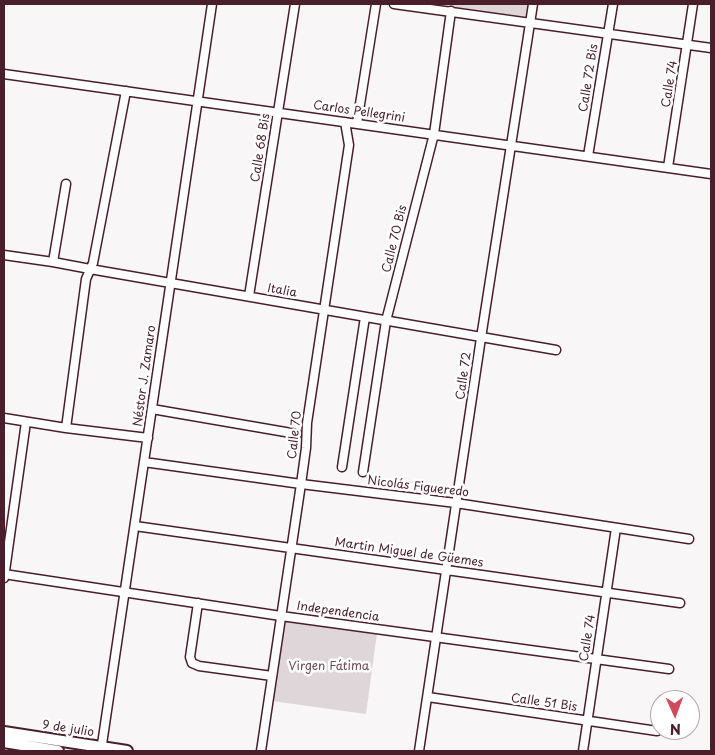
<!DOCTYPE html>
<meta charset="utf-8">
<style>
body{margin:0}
#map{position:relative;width:715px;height:755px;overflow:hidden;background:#f8f6f7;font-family:"Playpen Sans",sans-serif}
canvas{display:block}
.frame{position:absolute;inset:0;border:5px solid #4a1f2b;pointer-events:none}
.north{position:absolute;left:650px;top:690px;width:50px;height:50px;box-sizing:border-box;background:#fff;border:1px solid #b7a5aa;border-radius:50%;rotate:178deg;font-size:14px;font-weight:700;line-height:20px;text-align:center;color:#4a1f2b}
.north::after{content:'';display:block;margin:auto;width:18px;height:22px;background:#d1495b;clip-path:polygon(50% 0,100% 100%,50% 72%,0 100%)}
</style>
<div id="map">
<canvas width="715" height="755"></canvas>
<div class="frame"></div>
<div class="north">N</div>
</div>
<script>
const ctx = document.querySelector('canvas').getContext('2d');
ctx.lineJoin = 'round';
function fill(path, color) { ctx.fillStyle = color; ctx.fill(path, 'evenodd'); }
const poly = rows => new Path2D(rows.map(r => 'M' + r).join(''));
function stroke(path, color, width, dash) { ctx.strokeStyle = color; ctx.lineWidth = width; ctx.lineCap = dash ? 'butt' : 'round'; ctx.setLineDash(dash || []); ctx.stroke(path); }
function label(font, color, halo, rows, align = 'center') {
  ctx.font = font + ' "Playpen Sans",sans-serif'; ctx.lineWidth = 5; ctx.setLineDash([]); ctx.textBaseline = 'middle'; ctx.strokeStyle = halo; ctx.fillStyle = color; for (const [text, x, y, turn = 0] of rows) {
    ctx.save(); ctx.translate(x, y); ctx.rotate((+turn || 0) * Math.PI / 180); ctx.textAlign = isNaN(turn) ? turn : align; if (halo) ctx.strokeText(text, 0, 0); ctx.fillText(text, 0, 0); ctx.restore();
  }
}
fill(poly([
 [394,4,533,4,530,22],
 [283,619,377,633,366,714,272,701]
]), '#ded6d9');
const minor = poly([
 [394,4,711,48],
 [4,74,711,174],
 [357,123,376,4],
 [588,156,613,4],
 [668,167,693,4],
 [4,255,53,262,90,269,556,350],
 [53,262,66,184],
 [249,296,295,4],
 [152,409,297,434],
 [4,418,66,428,148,438],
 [66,428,86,279,93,263,126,91],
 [144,462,301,484,456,503,689,539],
 [342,467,365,317],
 [363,472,386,321,434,134,451,11],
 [135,526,680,603],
 [4,574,281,616,669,669],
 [4,578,26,422],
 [198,603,190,657,192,663,199,666,272,676],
 [428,697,657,731],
 [101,751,212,4],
 [261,751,301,484,306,448,307,423,349,145,345,122],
 [419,751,481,338,533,4],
 [583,751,616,528]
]);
const major = poly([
 [4,732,127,751],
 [4,742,58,751]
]);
stroke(minor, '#4a1f2b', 11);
stroke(major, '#4a1f2b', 14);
stroke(minor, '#fff', 8);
stroke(major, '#fff', 10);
label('12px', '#4a1f2b', '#fff', [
 ["Calle 72 Bis",589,78,-81],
 ["Calle 74",670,84,-81],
 ["Carlos Pellegrini",359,112,8],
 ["Calle 68 Bis",261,148,-81],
 ["Calle 70 Bis",395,239,-76],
 ["Italia",282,291,10],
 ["Néstor J. Zamaro",145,376,-82],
 ["Calle 72",464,376,-82],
 ["Calle 70",295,435,-84],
 ["Nicolás Figueredo",418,487,7],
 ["Martin Miguel de Güemes",409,553,8],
 ["Independencia",338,612,8],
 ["Calle 74",588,638,-81],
 ["Calle 51 Bis",544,703,8],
 ["9 de julio",68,729,9]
]);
label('12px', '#6f4d56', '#fff', [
 ["Virgen Fátima",329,667]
]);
</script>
